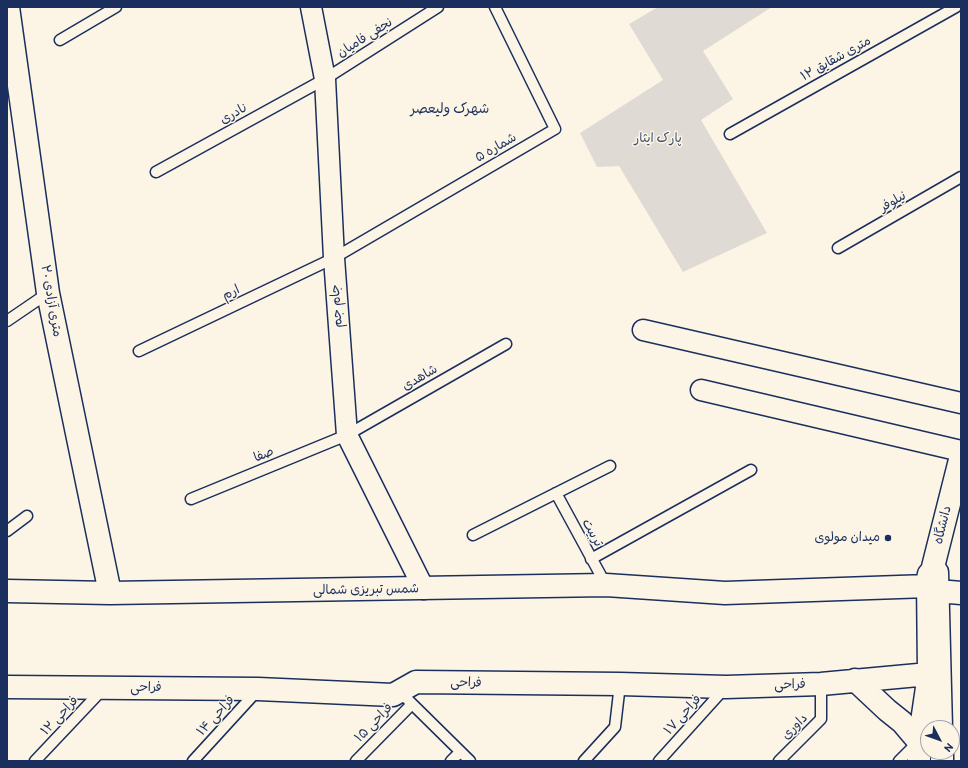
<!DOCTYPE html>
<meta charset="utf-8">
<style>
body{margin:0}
#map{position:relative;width:968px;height:768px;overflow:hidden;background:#fcf5e5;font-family:Itim,sans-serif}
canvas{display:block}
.frame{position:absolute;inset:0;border:8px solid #1b2f5e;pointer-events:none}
.north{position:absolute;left:920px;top:720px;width:40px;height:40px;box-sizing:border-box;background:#fcf5e5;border:1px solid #a2a6af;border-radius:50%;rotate:131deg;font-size:11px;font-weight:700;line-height:16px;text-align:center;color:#1b2f5e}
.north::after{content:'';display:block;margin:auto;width:14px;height:18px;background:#1b2f5e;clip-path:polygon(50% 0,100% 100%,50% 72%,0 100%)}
</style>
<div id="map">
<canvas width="968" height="768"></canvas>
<div class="frame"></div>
<div class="north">N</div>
</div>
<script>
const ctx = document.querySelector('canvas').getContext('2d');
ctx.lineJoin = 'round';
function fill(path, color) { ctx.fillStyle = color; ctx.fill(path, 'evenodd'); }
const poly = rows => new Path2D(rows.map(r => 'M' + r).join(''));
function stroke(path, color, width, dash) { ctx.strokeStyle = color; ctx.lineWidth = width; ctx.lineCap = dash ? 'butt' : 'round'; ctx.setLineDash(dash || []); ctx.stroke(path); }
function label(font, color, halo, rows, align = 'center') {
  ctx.font = font + ' Itim,"Playpen Sans Arabic",sans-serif'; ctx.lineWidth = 3; ctx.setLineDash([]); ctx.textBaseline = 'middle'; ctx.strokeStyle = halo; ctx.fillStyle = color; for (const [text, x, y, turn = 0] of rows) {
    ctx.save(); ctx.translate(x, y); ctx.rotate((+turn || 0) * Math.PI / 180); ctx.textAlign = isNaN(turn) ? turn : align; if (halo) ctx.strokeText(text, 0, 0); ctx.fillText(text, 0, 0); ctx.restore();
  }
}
fill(poly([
 [658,7,772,7,703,51,733,99,701,120,767,233,683,272,619,166,597,167,580,133,663,80,629,24]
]), '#dfdbd4');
const service = poly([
 [60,40,116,7],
 [730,134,956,7],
 [156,172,325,79,438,7],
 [838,248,961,177],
 [7,321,48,293],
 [139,351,334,258,555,129,495,7],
 [556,493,606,585],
 [191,499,347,435,506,344],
 [7,531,27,516],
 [473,535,610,466],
 [591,559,751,470],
 [399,691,470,761],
 [35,761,103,689],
 [193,761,257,691],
 [356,761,412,704],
 [451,761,460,752],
 [584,761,615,727,620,684],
 [659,761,724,689],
 [779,761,821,719,821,684],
 [899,761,917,743]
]);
const minor = poly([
 [311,7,325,79,334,258,347,435,424,589],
 [643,330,961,403],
 [701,390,961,451]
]);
const tertiary = poly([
 [8,7,48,293,110,593],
 [932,571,961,456],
 [7,591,110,593,606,585,725,593,928,586],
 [938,591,961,593],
 [855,680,887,710,902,722,919,742],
 [934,685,929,681,929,674,928,579,929,574,932,571,937,572,941,728],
 [7,687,258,689,393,695,416,682,620,684,726,687,821,684,929,674,919,742,919,761],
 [942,752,942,761]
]);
stroke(service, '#1b2f5e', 13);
stroke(minor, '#1b2f5e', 23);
stroke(tertiary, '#1b2f5e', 25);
stroke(service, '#fcf5e5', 10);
stroke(minor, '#fcf5e5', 20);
stroke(tertiary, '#fcf5e5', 22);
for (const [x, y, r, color] of [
 [888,538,4,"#1b2f5e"]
]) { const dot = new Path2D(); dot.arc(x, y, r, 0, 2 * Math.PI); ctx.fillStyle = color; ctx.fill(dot); stroke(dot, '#fcf5e5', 1.5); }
label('13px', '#1b2f5e', '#fcf5e5', [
 ["نجفی فامیان",365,38,-32],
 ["۱۲ متری شقایق",836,59,-29],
 ["نادری",234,114,-29],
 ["شماره ۵",496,148,-30],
 ["نیلوفر",893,202,-30],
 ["ارم",231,293,-25],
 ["۲۰ متری آزادی",51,301,80],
 ["جام جم",337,306,-94],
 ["شاهدی",420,378,-30],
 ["صفا",264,455,-22],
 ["دانشگاه",943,525,-76],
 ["تربیت",592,533,61],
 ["شمس تبریزی شمالی",366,590,-1],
 ["فراحی",466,683,1],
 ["فراحی",790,685,-2],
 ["فراحی",146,688],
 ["فراحی ۱۷",683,715,-48],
 ["فراحی ۱۲",60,716,-47],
 ["فراحی ۱۴",216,716,-48],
 ["فراحی ۱۵",374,723,-46],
 ["داوری",795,727,-45]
]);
label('13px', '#425176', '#fcf5e5', [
 ["پارک ایثار",658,139]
]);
label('13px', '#1b2f5e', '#fcf5e5', [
 ["میدان مولوی",880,538]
], 'right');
label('14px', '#1b2f5e', '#fcf5e5', [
 ["شهرک ولیعصر",450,109]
]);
</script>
